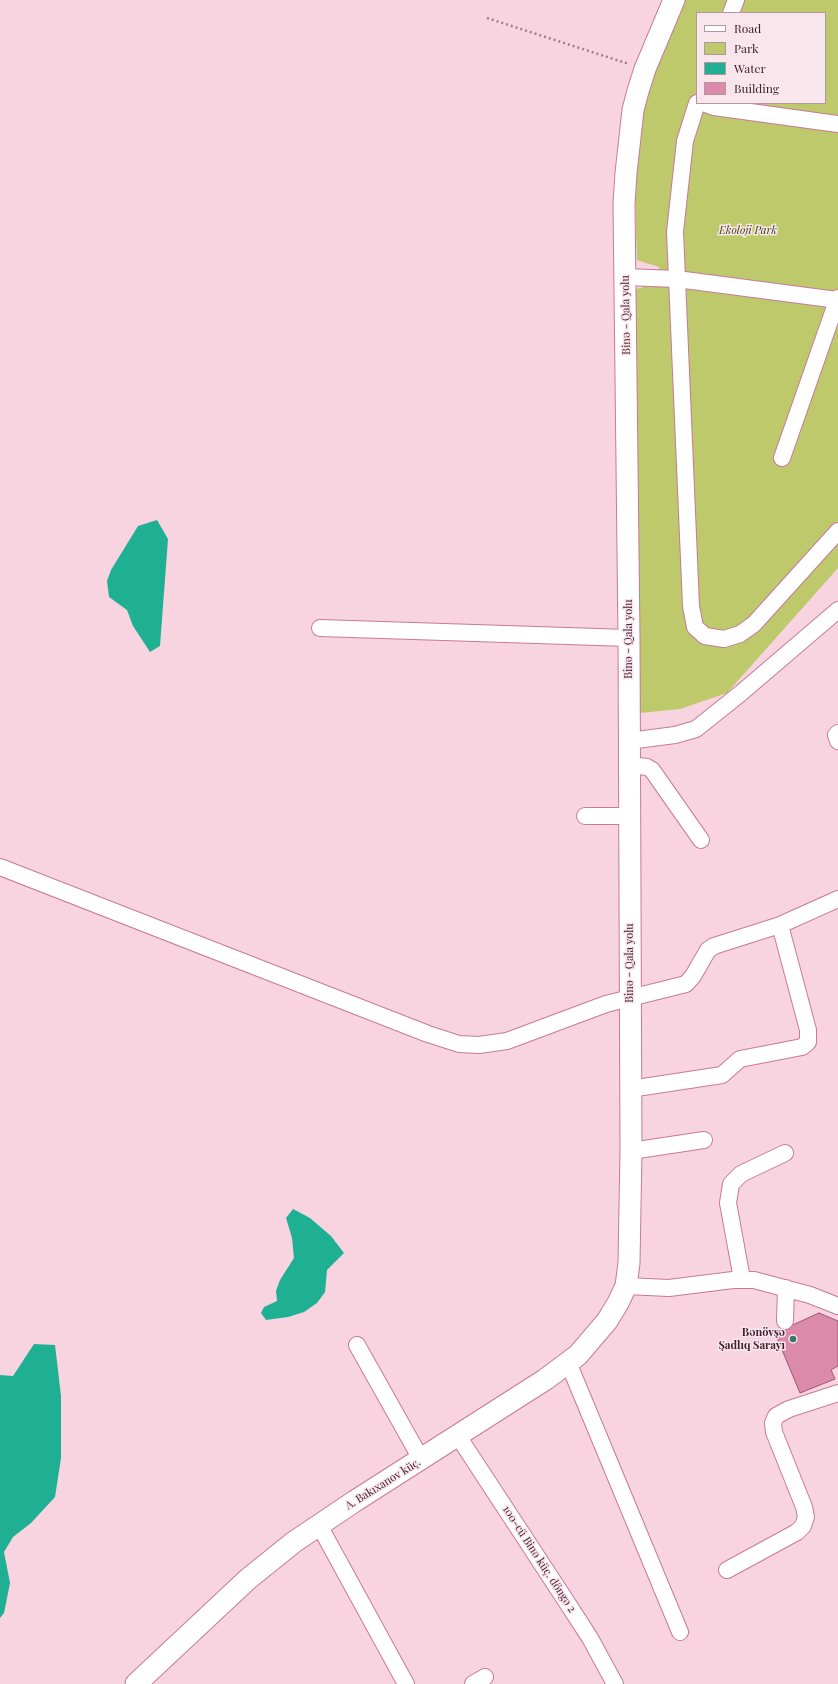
<!DOCTYPE html>
<meta charset="utf-8">
<style>
body{margin:0}
#map{position:relative;width:838px;height:1684px;overflow:hidden;background:#f7d4e0;font-family:"Playfair Display",serif}
canvas{display:block}
.legend{position:absolute;left:696px;top:12px;width:130px;height:92px;box-sizing:border-box;background:#f9e6ed;border:1px solid #b097a1;margin:0;padding:5px 7px;list-style:none;font-size:12px;color:#42212e}
.legend li{display:flex;align-items:center;gap:8px;height:20px}
.legend b{width:20px;border:1px solid #b097a1}
</style>
<div id="map">
<canvas width="838" height="1684"></canvas>
<ul class="legend">
<li><b style="height:5px;background:#fff"></b>Road</li>
<li><b style="height:11px;background:#bec96b"></b>Park</li>
<li><b style="height:11px;background:#1fb093"></b>Water</li>
<li><b style="height:11px;background:#dc8aaa"></b>Building</li>
</ul>
</div>
<script>
const ctx = document.querySelector('canvas').getContext('2d');
ctx.lineJoin = 'round';
function fill(path, color) { ctx.fillStyle = color; ctx.fill(path, 'evenodd'); }
const poly = rows => new Path2D(rows.map(r => 'M' + r).join(''));
function stroke(path, color, width, dash) { ctx.strokeStyle = color; ctx.lineWidth = width; ctx.lineCap = dash ? 'butt' : 'round'; ctx.setLineDash(dash || []); ctx.stroke(path); }
function label(font, color, halo, rows, align = 'center') {
  ctx.font = font + ' "Playfair Display",serif'; ctx.lineWidth = 3; ctx.setLineDash([]); ctx.textBaseline = 'middle'; ctx.strokeStyle = halo; ctx.fillStyle = color; for (const [text, x, y, turn = 0] of rows) {
    ctx.save(); ctx.translate(x, y); ctx.rotate((+turn || 0) * Math.PI / 180); ctx.textAlign = isNaN(turn) ? turn : align; if (halo) ctx.strokeText(text, 0, 0); ctx.fillText(text, 0, 0); ctx.restore();
  }
}
fill(poly([
 [680,0,838,0,838,568,727,693,680,709,640,713,636,289,660,283,659,267,637,260,635,195,638,144,648,87],
 [697,13,825,13,825,103,697,103]
]), '#bec96b');
fill(poly([
 [157,520,168,539,160,646,150,652,133,626,127,610,109,597,107,581,111,570,138,526],
 [293,1209,310,1218,331,1236,344,1253,327,1270,325,1292,317,1303,304,1312,288,1317,266,1320,261,1313,264,1307,277,1301,276,1291,280,1280,294,1258,292,1238,286,1218],
 [34,1344,55,1345,61,1396,61,1458,55,1497,31,1523,13,1537,4,1552,10,1583,4,1613,0,1618,0,1375,13,1376]
]), '#1fb093');
const building = poly([
 [819,1313,838,1321,838,1366,831,1370,835,1379,800,1393,775,1333,819,1313]
]);
fill(building, '#dc8aaa');
stroke(building, '#a25575', 1);
const minor = poly([
 [731,13,736,0],
 [697,103,685,141,675,232,691,606,695,627,705,636,724,639,740,634,754,624,838,531],
 [703,103,714,107,838,124],
 [625,277,677,279,838,300],
 [782,458,838,298],
 [320,628,629,638],
 [838,733,836,735,838,741],
 [629,741,675,735,696,729,741,693,838,610],
 [629,765,647,767,652,770,701,840],
 [585,816,629,816],
 [0,867,428,1034,459,1044,479,1045,507,1041,606,1004,686,984,693,976,708,950,714,946,780,925,838,899],
 [630,1089,722,1075,740,1059,802,1047,808,1042,808,1030,780,925],
 [631,1151,704,1140],
 [742,1279,728,1203,731,1184,741,1174,785,1153],
 [626,1286,669,1288,733,1280,754,1280,810,1295,838,1306],
 [785,1321,786,1288],
 [357,1345,421,1459],
 [568,1362,680,1632],
 [458,1436,566,1601,590,1638,615,1684],
 [319,1525,406,1684],
 [727,1570,797,1532,803,1526,806,1517,804,1507,774,1432,773,1423,776,1416,789,1409,838,1393],
 [473,1684,485,1677]
]);
const major = poly([
 [136,1684,248,1579,294,1542,355,1501,546,1379,578,1355,607,1321,618,1303,626,1286,629,1263,631,1151,629,638,624,204,626,173,633,110,638,91,645,69,674,0]
]);
stroke(minor, '#c97999', 18);
stroke(major, '#c97999', 23);
stroke(poly([
 [487,18,629,64]
]), '#a07e8a', 2.5, [2, 3]);
stroke(minor, '#fff', 16);
stroke(major, '#fff', 21);
for (const [x, y, r, color] of [
 [793,1339,4,"#377868"]
]) { const dot = new Path2D(); dot.arc(x, y, r, 0, 2 * Math.PI); ctx.fillStyle = color; ctx.fill(dot); stroke(dot, '#f9e6ed', 1.5); }
label('italic 11px', '#3d420d', '#f9e6ed', [
 ["Ekoloji Park",748,231]
]);
label('11px', '#42212e', '#f9e6ed', [
 ["Binə - Qala yolu",626,315,-91],
 ["Binə - Qala yolu",629,639,-90],
 ["Binə - Qala yolu",630,963,-90],
 ["A. Bakıxanov küç.",383,1484,-32],
 ["100-cü Binə küç. döngə 2",539,1559,57]
]);
label('bold 11px', '#42212e', '#f9e6ed', [
 ["Bənövşə",785,1333],
 ["Şadlıq Sarayı",785,1346]
], 'right');
</script>
